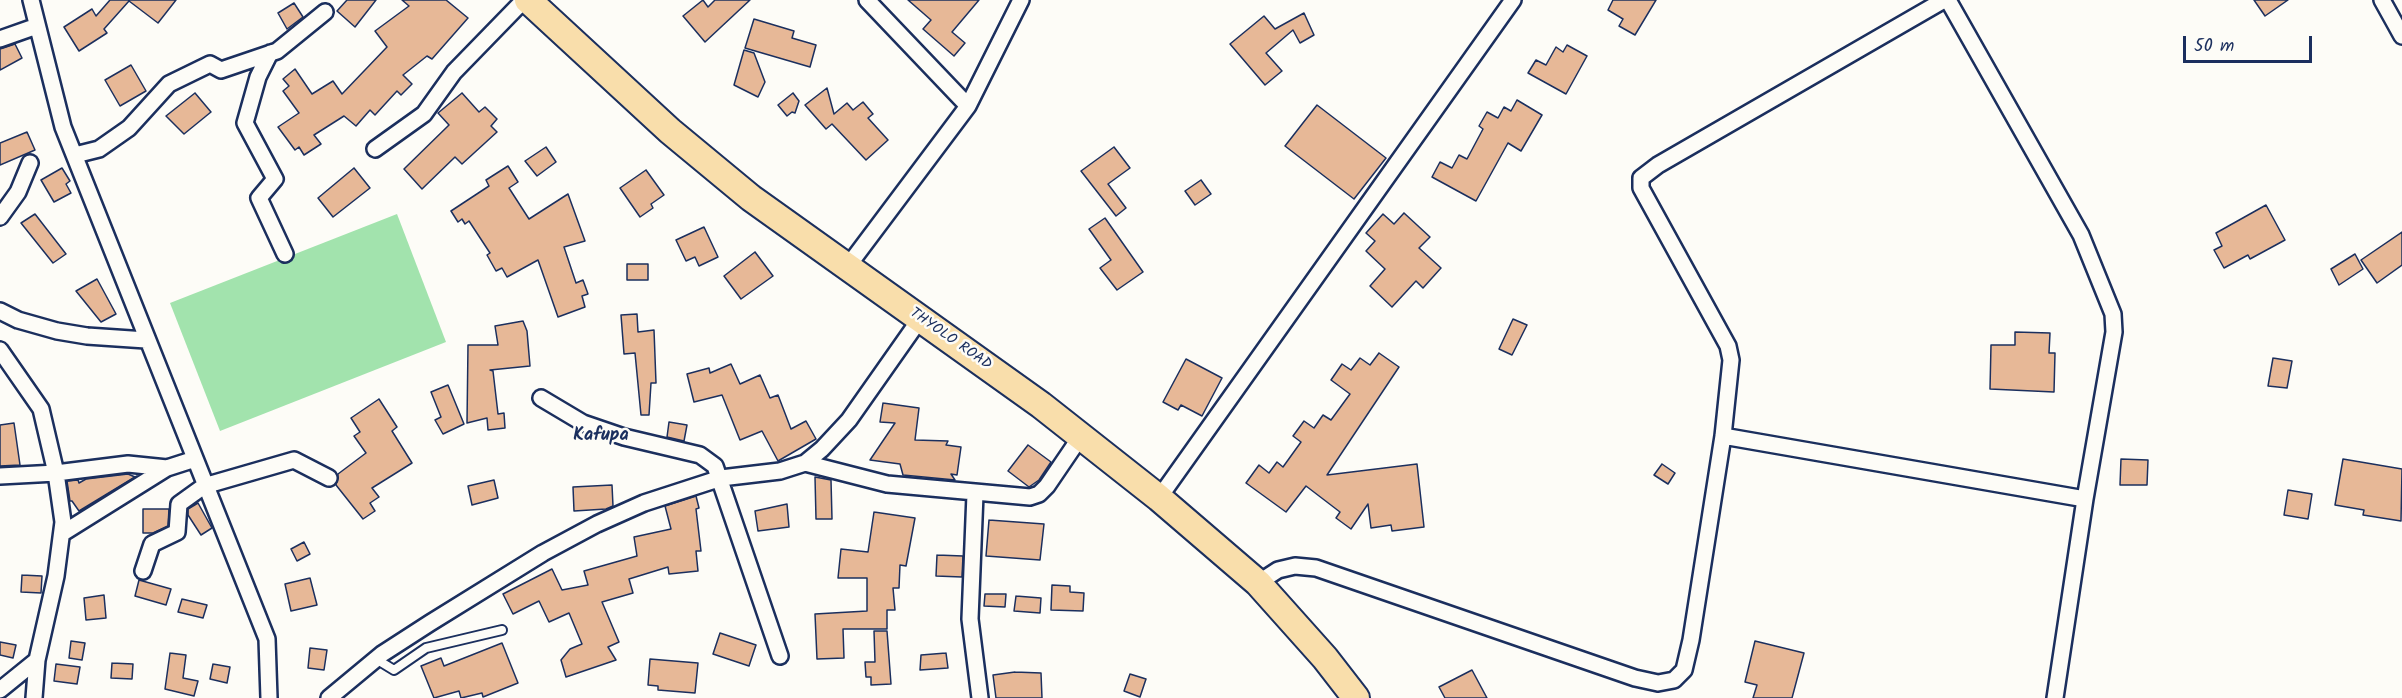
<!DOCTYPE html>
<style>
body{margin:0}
#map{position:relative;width:2402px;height:698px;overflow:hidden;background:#fdfcf7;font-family:Kalam,sans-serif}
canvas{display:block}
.scale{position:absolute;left:2183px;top:36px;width:129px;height:27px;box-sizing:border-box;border:3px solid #1b2f5e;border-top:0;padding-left:8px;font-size:18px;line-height:21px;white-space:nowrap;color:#1b2f5e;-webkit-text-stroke:4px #fdfcf7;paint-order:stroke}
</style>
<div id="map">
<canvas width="2402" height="698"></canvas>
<div class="scale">50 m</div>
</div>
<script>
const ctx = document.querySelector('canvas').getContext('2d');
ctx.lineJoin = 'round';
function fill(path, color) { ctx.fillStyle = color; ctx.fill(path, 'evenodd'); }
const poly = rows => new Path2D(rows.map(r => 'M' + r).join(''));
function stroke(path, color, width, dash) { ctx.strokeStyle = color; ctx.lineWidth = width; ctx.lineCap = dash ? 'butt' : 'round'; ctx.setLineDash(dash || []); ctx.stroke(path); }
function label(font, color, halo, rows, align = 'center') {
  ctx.font = font + ' Kalam,sans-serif'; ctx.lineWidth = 5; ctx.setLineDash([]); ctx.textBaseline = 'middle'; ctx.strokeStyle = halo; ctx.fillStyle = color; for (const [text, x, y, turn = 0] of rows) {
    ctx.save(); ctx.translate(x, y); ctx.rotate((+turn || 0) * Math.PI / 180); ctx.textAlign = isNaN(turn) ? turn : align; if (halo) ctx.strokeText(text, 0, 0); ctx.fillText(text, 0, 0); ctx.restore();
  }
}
fill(poly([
 [397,214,446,342,220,431,170,303]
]), '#a2e3ad');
const building = poly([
 [110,0,176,0,158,23,129,1,104,29,107,33,79,51,64,27,92,9,96,16,110,0],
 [347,0,376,0,355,27,337,11,347,0],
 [402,0,446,0,468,18,432,59,427,56,403,75,412,84,401,95,397,91,375,115,370,110,356,126,344,116,314,135,321,144,304,155,299,147,295,150,278,127,299,113,283,91,289,86,283,79,295,69,312,94,333,81,342,94,387,47,375,31,409,6,402,0],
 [703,0,708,7,715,0,750,0,705,42,683,16,703,0],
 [908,0,979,0,952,32,965,43,954,56,923,29,931,20,908,0],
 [1613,0,1656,0,1635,35,1619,26,1623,19,1608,10,1613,0],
 [2254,0,2288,0,2265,16,2254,0],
 [294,3,303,17,287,29,278,13,294,3],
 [1304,13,1314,35,1300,43,1293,30,1266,53,1282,71,1265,85,1230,44,1264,16,1275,29,1304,13],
 [754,19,794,31,792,38,816,45,810,67,745,48,754,19],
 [15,44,22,58,0,70,0,49,15,44],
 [1567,45,1587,56,1566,94,1528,73,1536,60,1546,65,1556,47,1563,52,1567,45],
 [744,50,754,53,765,82,758,97,734,85,744,50],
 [131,65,146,91,120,106,105,80,131,65],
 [827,88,834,114,847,103,853,110,863,102,873,114,868,118,888,140,866,160,832,124,826,129,805,105,827,88],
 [195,93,211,112,184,134,166,116,195,93],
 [462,93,479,112,485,107,497,119,491,126,497,132,462,164,455,157,422,189,404,169,449,125,438,113,462,93],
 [793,93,799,101,795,113,792,112,787,116,778,105,793,93],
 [1517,100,1542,115,1521,151,1508,143,1476,201,1432,177,1440,162,1452,168,1459,155,1467,159,1483,129,1479,126,1487,112,1498,118,1504,107,1511,111,1517,100],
 [1317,105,1386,158,1354,199,1285,146,1317,105],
 [27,132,35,150,0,165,0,143,27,132],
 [546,147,556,162,537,176,525,161,546,147],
 [1114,147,1130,168,1108,184,1126,208,1116,216,1081,171,1114,147],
 [508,166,518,182,509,188,529,219,568,194,585,241,564,247,576,283,583,280,588,294,582,296,585,307,558,317,538,260,507,277,502,268,496,271,487,255,490,253,469,221,465,224,462,219,458,222,451,211,489,186,486,180,508,166],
 [62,168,70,181,66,184,71,193,54,202,41,180,62,168],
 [354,168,370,188,333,217,318,198,354,168],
 [646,170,664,195,651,204,653,208,640,217,620,188,646,170],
 [1201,180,1211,194,1195,205,1185,191,1201,180],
 [2266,205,2285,240,2250,259,2248,255,2224,268,2214,250,2222,246,2216,233,2266,205],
 [1404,213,1430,237,1419,248,1441,268,1423,288,1416,281,1392,307,1370,286,1385,269,1366,251,1375,241,1366,233,1383,214,1394,224,1404,213],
 [35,214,66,254,53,263,21,223,35,214],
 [1105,218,1143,272,1117,290,1100,268,1111,260,1089,229,1105,218],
 [704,227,718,257,699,266,695,257,686,261,676,240,704,227],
 [2402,232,2402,265,2377,283,2361,260,2402,232],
 [755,252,773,276,741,299,724,276,755,252],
 [2355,254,2363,269,2339,285,2331,269,2355,254],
 [627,264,648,264,648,280,627,280,627,264],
 [97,279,116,314,101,322,76,291,97,279],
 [637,314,638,332,654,330,656,383,651,383,649,415,641,415,635,353,624,354,621,315,637,314],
 [1513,319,1527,325,1512,355,1499,349,1513,319],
 [523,321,527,331,530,366,490,370,493,371,498,414,504,413,505,428,488,430,487,418,467,423,468,345,498,345,495,326,523,321],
 [2015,332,2050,333,2049,353,2055,353,2054,392,1990,389,1991,345,2015,345,2015,332],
 [1379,353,1399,367,1327,475,1417,464,1424,527,1392,531,1391,525,1371,528,1368,504,1351,529,1336,518,1340,512,1306,486,1286,512,1246,483,1259,465,1269,473,1277,462,1283,467,1301,442,1293,436,1304,421,1314,428,1323,415,1331,420,1350,394,1331,380,1342,364,1351,370,1360,358,1370,365,1379,353],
 [2273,358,2292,361,2287,388,2268,386,2273,358],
 [1186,359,1222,378,1202,416,1181,405,1178,410,1163,402,1186,359],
 [731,364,740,384,760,375,770,398,778,395,791,429,806,421,816,439,778,461,762,431,740,440,722,395,694,402,687,374,709,368,710,373,731,364],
 [448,385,464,424,443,434,435,420,441,417,431,392,448,385],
 [379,399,397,427,392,431,412,463,372,488,379,497,370,503,375,511,363,519,336,485,338,474,366,453,354,436,360,432,351,418,379,399],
 [883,403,919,408,915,440,948,441,946,445,961,447,957,475,951,474,955,480,903,475,900,464,870,460,895,423,880,422,883,403],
 [669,422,687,425,684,441,667,437,669,422],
 [14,423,20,465,0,466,0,425,14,423],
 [1028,445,1051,462,1039,480,1029,487,1008,471,1028,445],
 [2121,459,2148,460,2147,485,2120,485,2121,459],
 [2343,459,2402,469,2401,521,2363,515,2364,510,2335,505,2343,459],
 [1662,464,1675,473,1668,484,1654,475,1662,464],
 [128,474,135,477,79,511,72,501,70,501,67,481,78,480,79,483,86,479,128,474],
 [815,477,831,480,832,519,816,519,815,477],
 [494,480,498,498,472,505,468,486,494,480],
 [612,485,613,506,606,509,574,511,573,487,612,485],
 [2288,490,2312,494,2308,519,2284,515,2288,490],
 [696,496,699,508,696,509,701,551,696,551,698,571,669,574,668,567,629,579,633,593,602,602,619,642,608,647,616,660,566,677,561,660,570,649,582,644,569,613,549,622,539,601,513,614,503,594,552,569,562,590,588,585,584,571,637,556,634,537,671,529,665,506,696,496],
 [198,503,212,528,201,535,188,515,188,509,198,503],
 [787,504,789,527,758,531,755,511,787,504],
 [143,509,169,509,168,526,153,533,143,533,143,509],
 [874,512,915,518,906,566,900,565,899,588,893,588,895,610,887,610,887,629,843,629,844,658,817,659,815,614,867,611,867,578,838,578,841,549,868,552,874,512],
 [989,520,1044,524,1040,560,986,556,989,520],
 [304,542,310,554,297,561,291,549,304,542],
 [937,555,963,556,962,577,936,576,937,555],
 [22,575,42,576,41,593,21,592,22,575],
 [310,578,317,605,291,611,285,584,310,578],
 [139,580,171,589,166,605,135,596,139,580],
 [1052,585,1070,586,1070,592,1084,593,1083,611,1051,610,1052,585],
 [985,594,1006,594,1005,607,984,606,985,594],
 [104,595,106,618,86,620,84,598,104,595],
 [1016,596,1041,598,1040,613,1014,611,1016,596],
 [182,599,207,605,203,618,178,612,182,599],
 [874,631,887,631,891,684,871,685,871,677,866,677,865,662,875,662,874,631],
 [720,633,756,645,749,666,713,654,720,633],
 [71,641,85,643,82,660,69,658,71,641],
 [1755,641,1804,653,1792,698,1753,698,1757,685,1745,682,1755,641],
 [0,642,16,645,13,658,0,655,0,642],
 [502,643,518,683,483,697,482,693,461,698,459,691,434,698,421,666,441,658,444,666,502,643],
 [310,648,327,650,324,670,308,668,310,648],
 [170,653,186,655,183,678,198,681,194,696,165,689,170,653],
 [946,653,948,668,920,670,921,655,946,653],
 [650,659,698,663,695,693,658,690,658,686,648,685,650,659],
 [112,663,133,664,132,679,111,678,112,663],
 [56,664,80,667,77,684,54,681,56,664],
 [213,664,230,667,227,683,210,679,213,664],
 [1472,670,1487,698,1445,698,1439,687,1472,670],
 [1015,672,1041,673,1042,698,996,698,993,675,1015,672],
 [1130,674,1146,679,1140,697,1124,691,1130,674]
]);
fill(building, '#e7b897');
stroke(building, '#1b2f5e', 1.5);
const service = poly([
 [376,659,394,670,426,648,502,630]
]);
const minor = poly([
 [31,0,63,127,267,639,269,698],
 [867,0,968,106],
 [1948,0,2081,235,2113,314,2114,332,2085,499,2055,698],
 [2382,0,2402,36],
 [0,39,37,26],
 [270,53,258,77,245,123,275,179,259,198,285,254],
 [375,149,424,114,454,72,524,0],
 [75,155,99,149,129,128,169,84,210,64,221,70,277,51,325,12],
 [0,217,18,192,30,163],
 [848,266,968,106,1021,0],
 [0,311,18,320,57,331,87,336,146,340],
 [0,350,41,409,56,473,63,522,56,576,37,660,34,698],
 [541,398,583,423,624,437,700,455,715,466,780,656],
 [1723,436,2085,499],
 [805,463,887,484,1030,497,1039,494,1047,486,1081,436],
 [0,476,56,473,128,464,167,468,195,459],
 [975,494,970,619,980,698],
 [1159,498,1513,0],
 [63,533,167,468],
 [143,571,152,544,177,532,179,504,204,486,294,460,329,478],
 [1258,583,1278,570,1295,566,1316,568,1635,678,1658,683,1674,680,1684,670,1691,640,1723,436,1731,360,1728,346,1641,188,1641,178,1658,165,1944,0],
 [0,690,37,660],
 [329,698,382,654,430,623,543,553,597,524,644,503,721,478,780,471,805,463,822,449,849,420,920,319]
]);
const trunk = poly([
 [528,0,670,131,751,198,1041,405,1159,498,1258,583,1325,658,1356,698]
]);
stroke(service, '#1b2f5e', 12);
stroke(minor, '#1b2f5e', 20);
stroke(trunk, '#1b2f5e', 30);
stroke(service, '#fdfcf7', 8);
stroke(minor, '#fdfcf7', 15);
stroke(trunk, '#f9deab', 26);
label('15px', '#1b2f5e', '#fdfcf7', [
 ["THYOLO ROAD",950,340,35]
]);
label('bold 18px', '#1b2f5e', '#fdfcf7', [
 ["Kafupa",601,437]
]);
</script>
